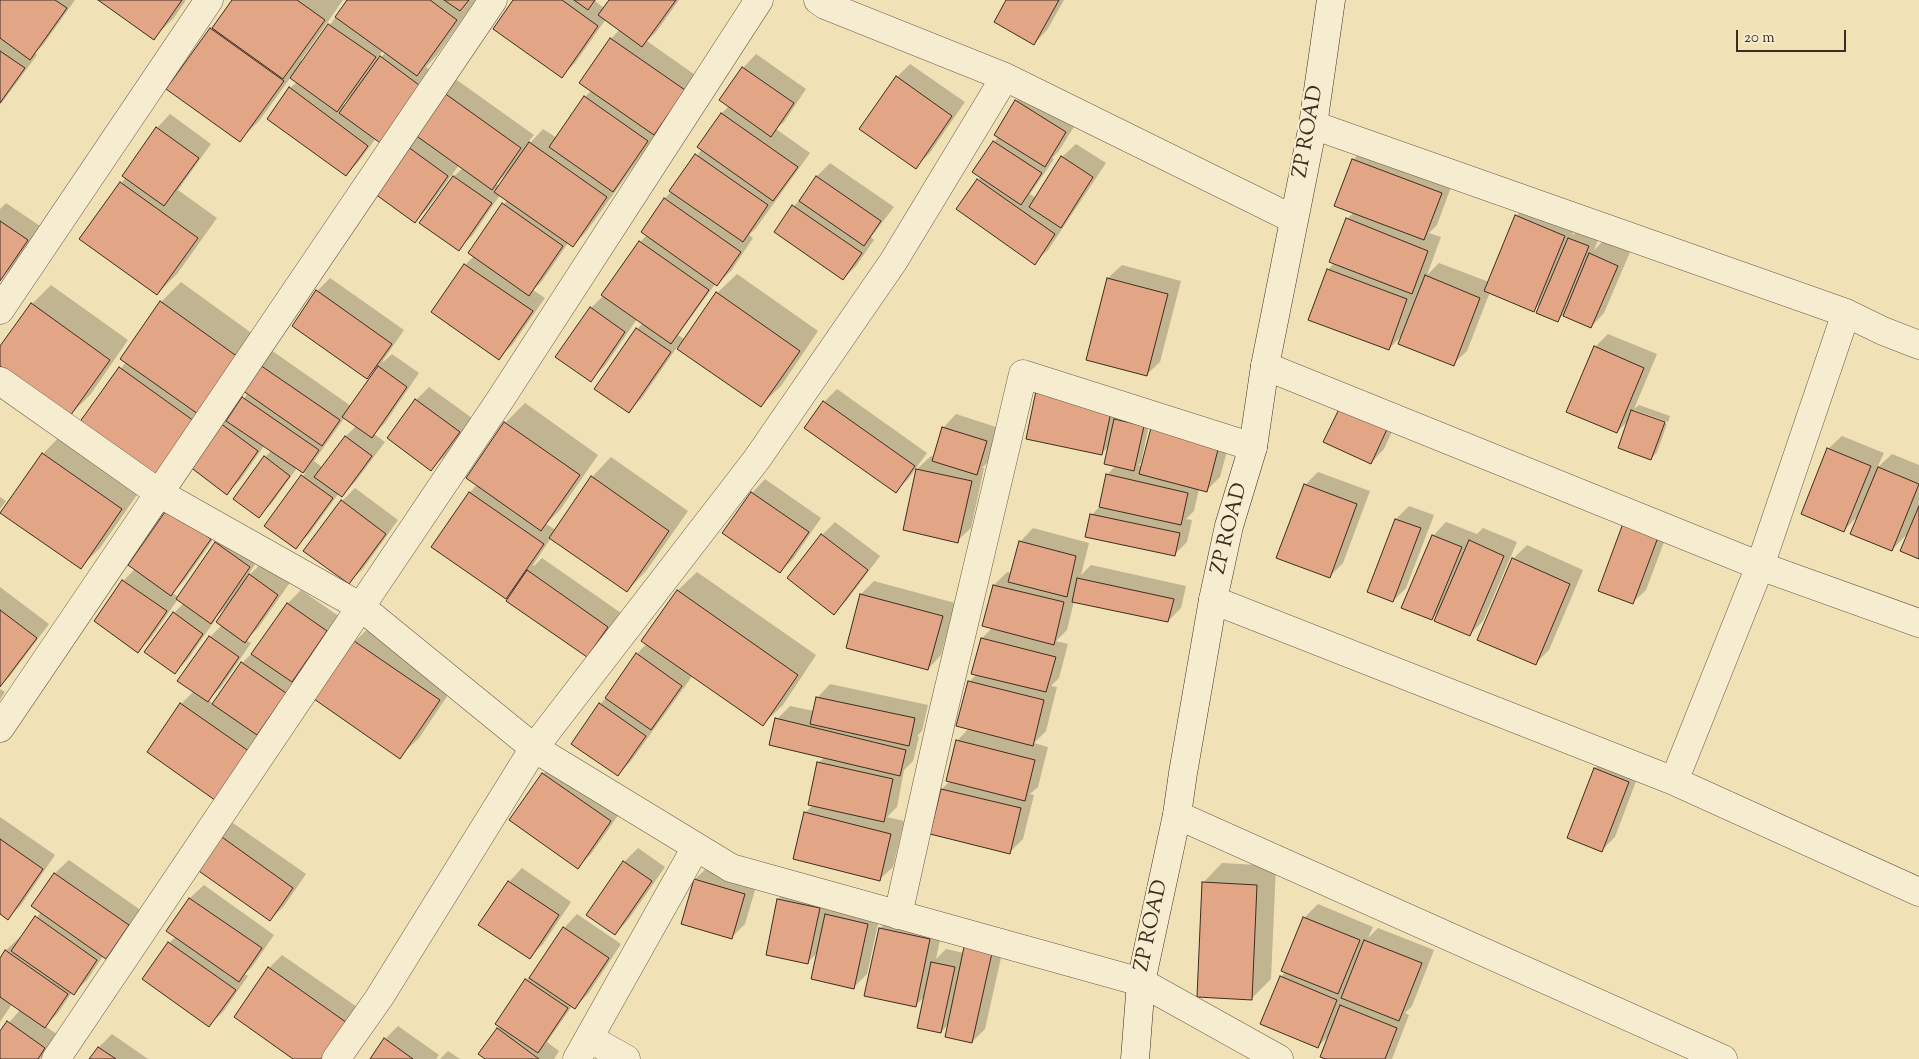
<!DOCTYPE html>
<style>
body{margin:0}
#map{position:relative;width:1919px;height:1059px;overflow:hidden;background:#f1e1b6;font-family:"Sorts Mill Goudy",serif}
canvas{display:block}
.scale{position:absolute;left:1736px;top:30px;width:110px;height:22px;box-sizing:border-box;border:2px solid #3e2c20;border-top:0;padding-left:6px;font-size:15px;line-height:18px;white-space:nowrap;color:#3e2c20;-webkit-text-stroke:4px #f6ecd0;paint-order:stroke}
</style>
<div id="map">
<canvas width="1919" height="1059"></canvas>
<div class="scale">20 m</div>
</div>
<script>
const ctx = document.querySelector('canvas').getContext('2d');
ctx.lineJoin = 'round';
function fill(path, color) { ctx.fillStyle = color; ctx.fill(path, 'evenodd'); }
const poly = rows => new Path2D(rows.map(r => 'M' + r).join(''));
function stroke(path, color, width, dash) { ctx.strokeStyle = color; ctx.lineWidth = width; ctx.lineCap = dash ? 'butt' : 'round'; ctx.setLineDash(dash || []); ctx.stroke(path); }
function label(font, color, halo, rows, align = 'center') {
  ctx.font = font + ' "Sorts Mill Goudy",serif'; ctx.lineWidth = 4.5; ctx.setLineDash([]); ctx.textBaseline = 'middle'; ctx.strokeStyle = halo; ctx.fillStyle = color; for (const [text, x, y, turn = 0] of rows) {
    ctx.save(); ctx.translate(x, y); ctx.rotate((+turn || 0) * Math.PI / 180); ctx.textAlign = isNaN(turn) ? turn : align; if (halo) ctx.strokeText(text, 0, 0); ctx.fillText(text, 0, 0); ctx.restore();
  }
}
fill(poly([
 [0,0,75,0,43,45,35,53,37,55,0,105],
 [101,0,186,0,173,19,153,38],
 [233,0,343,0,301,60,303,62,348,0,476,0,437,55,426,67,436,74,376,138,359,161,346,175,290,88,297,82,291,77,259,121,240,140,211,29],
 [383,50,386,52,379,59,378,58],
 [353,94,346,106,343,104],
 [515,0,596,0,595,1,605,9,611,0,679,0,656,32,647,41,698,77,586,232,573,246,568,243,542,281,533,290,545,298,512,345,499,358,433,312,465,265,474,256,469,253,507,200,500,195,472,236,458,249,421,223,454,176,463,168,459,165,428,208,415,221,372,191,454,78,534,135,528,142,530,143,543,129,557,138,585,97,592,90,611,39,620,29,606,19,575,63,562,76],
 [507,173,508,174,499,186,496,184],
 [1008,0,1064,0,1047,30,1034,44],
 [756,54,806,89,784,122,776,129,810,153,756,228,749,235,753,238,731,271,717,284,716,283,678,335,684,339,717,293,737,274,818,331,781,386,761,405,677,347,642,398,629,411,637,329,643,323,637,319,604,367,590,380,591,308,604,295,640,242,647,235,664,199,672,191,671,190,702,149,699,147,722,113,729,106,721,100,743,68],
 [910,64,965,102,929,154,915,167,897,77],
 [1029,88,1079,119,1058,152,1052,158,1054,159,1030,194,1036,198,1062,157,1076,144,1106,163,1048,250,1034,263,957,209,981,177,994,142,999,136,1016,101],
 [170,114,211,144,178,190,217,218,177,274,157,294,81,238,126,177,123,175,157,128],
 [1366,146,1454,179,1437,225,1429,233,1441,237,1427,275,1439,263,1489,282,1516,216,1530,202,1577,222,1572,236,1582,225,1601,233,1594,250,1603,241,1630,252,1604,313,1591,327,1563,315,1558,320,1542,301,1534,310,1490,292,1467,351,1453,364,1403,334,1389,349,1328,270,1334,263,1347,219,1354,212,1353,160],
 [830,163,894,207,871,237,874,240,856,266,843,279,775,232,817,176],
 [6,203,40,226,12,267,0,280,0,209],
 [1122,265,1181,281,1160,362,1146,375,1108,278],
 [330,278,404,330,382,362,383,362,392,354,419,373,385,423,374,434,385,442,355,482,342,495,339,493,309,534,295,547,266,525,305,473,297,468,272,503,259,516,265,457,271,451,264,446,240,480,227,493,186,463,230,407,235,411,248,393,241,388,271,350,351,406,377,370,375,369,367,378,317,291],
 [345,417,357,425,345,437,323,468,314,461],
 [181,282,257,337,174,456,81,423,126,362,122,358,161,302],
 [51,285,128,340,90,395,70,415,0,364,0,348,32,304],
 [1608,334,1657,354,1634,409,1639,405,1670,416,1668,422,1634,410,1634,413,1667,424,1657,452,1651,459,1629,420,1617,432,1595,347],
 [429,387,472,418,445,456,431,469,416,400],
 [837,389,927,453,909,478,896,491,824,402],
 [1037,392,1150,420,1141,463,1138,465,1142,466,1233,429,1220,477,1206,491,1199,489,1194,511,1186,519,1192,520,1187,542,1174,555,1092,515,1100,506,1108,474,1116,465,1109,446,1102,453],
 [525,403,598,455,560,510,546,524,556,530,592,477,611,457,688,511,646,571,627,591,551,538,533,565,534,566,542,558,621,613,601,643,587,656,514,589,506,598,469,493,477,485,505,423],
 [956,414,999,428,990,460,982,468,984,468,971,528,957,541,904,529,917,469,931,456,934,457,943,428],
 [1400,414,1384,449,1371,463,1325,442],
 [62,434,141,489,100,548,80,568,43,454],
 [1842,436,1884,453,1877,468,1892,454,1919,465,1919,558,1909,532,1892,550,1859,515,1844,530,1828,449],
 [1318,472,1370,491,1343,563,1330,576,1305,485],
 [765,479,821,518,793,559,780,572,752,493],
 [355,488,398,520,362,570,348,583,342,501],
 [0,497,6,501,0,509],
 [1409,506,1434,515,1406,588,1393,601,1396,519],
 [1673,518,1646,590,1632,603,1599,590],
 [835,522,880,556,847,600,834,613,822,535],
 [1446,522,1477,534,1483,528,1517,542,1483,621,1469,635,1440,610,1432,619,1433,536],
 [223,525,184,581,172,593,179,597,216,543,230,530,263,553,247,576,248,576,263,562,291,581,258,628,246,640,251,643,221,687,208,700,214,704,242,663,256,649,288,603,301,590,340,617,305,667,295,677,299,679,271,720,257,734,265,740,232,788,148,752,181,704,194,691,210,637,222,625,227,608,226,607,214,619,215,620,188,659,175,672,174,613,184,603,178,599,151,638,138,651,123,581,135,569,130,565],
 [1033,528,1089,543,1081,575,1091,565,1186,586,1181,608,1168,621,1074,601,1067,630,1056,641,1068,644,1059,678,1051,686,1057,687,1046,731,1034,743,1048,747,1038,787,1030,794,1034,795,1023,839,1009,853,932,833,942,789,950,781,957,741,969,728,969,682,977,674,982,638,992,628,994,585,1007,572,1012,573,1020,542],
 [1527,545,1583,570,1549,650,1536,663,1513,559],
 [697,572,816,655,783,705,763,724,693,675,631,761,618,775,600,704,607,697,637,654,647,643,677,591],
 [874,581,955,603,941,655,928,669,861,594],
 [0,587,49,624,10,676,0,686],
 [375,622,458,680,419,738,399,757,316,698,355,641],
 [830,684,928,705,922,731,917,736,919,737,913,761,904,770,897,807,887,817,904,821,893,867,879,880,805,813,813,805,818,763,825,757,777,719,790,706,814,711,817,698],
 [0,689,5,692,0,700],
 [1608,755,1641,768,1615,837,1602,850,1595,768],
 [557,761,624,807,591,854,578,867,511,820,543,774],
 [0,817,55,855,21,905,8,918,0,913],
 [233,823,306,874,284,906,270,920,220,836],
 [638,848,665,867,628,920,615,934,587,914,624,862],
 [69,860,142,911,119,944,106,958,103,956,87,980,74,993,72,992,58,1013,45,1026,58,1035,40,1059,0,1059,0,1033,20,1010,12,1004,0,1022,0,960,6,950,20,937,21,938,41,912,33,906,55,873],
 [1222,863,1276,866,1271,979,1252,998,1203,883],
 [709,866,758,880,745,924,732,937,695,879],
 [522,868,571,902,543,944,529,958,509,882],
 [204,885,274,935,252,967,245,974,248,976,223,1012,209,1025,169,943,176,936,168,931,190,898],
 [792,886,832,895,829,911,839,901,881,910,867,974,854,987,818,952,808,962,778,899],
 [1318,904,1373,927,1368,938,1378,928,1434,950,1412,1006,1405,1013,1409,1015,1392,1059,1329,1059,1330,1034,1318,1047,1281,977,1286,971,1304,918],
 [577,914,621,944,588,994,574,1008,572,1006,547,1042,559,1051,554,1059,485,1059,498,1029,526,980,536,970,564,928],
 [894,915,943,926,936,959,946,949,964,953,1005,940,985,1029,972,1042,950,1023,941,1032,925,996,915,1006,866,995,880,928],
 [282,955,363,1011,295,1059,269,968],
 [398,1026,439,1055,436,1059,371,1059,385,1039],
 [112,1034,148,1059,91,1059,99,1047],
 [448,1051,460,1059,440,1059]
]), '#0003');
const building = poly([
 [0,0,55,0,67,8,30,60,0,38,0,0],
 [98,0,182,0,154,40,98,0],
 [232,0,297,0,325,20,283,79,212,28,232,0],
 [347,0,430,0,457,20,417,76,335,17,347,0],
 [444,0,469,0,460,11,444,0],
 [513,0,562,0,598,26,562,78,493,29,513,0],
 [574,0,595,0,588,10,574,0],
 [609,0,676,0,642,47,598,15,609,0],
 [1006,0,1059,0,1034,45,994,22,1006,0],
 [328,24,376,57,337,112,290,78,328,24],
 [210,28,284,81,240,142,166,89,210,28],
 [610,38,685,90,654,135,579,83,610,38],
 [0,51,25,68,0,103,0,51],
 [380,56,423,88,383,145,339,113,380,56],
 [742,67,794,103,771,137,719,100,742,67],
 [896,76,952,116,916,169,859,129,896,76],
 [289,87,368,146,346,176,267,119,289,87],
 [440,90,521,148,492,190,411,132,440,90],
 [584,96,648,141,613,192,549,147,584,96],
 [1015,100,1066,132,1045,167,994,135,1015,100],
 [721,113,798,167,773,201,697,147,721,113],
 [156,127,199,158,164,206,122,176,156,127],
 [993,141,1042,173,1021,205,972,172,993,141],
 [529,142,607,197,573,247,494,192,529,142],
 [404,144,448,176,415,223,371,191,404,144],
 [695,154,768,205,743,242,669,191,695,154],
 [1061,156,1093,177,1061,228,1029,207,1061,156],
 [1352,159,1442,193,1424,240,1334,206,1352,159],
 [453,176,492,203,459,251,419,223,453,176],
 [816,176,881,221,864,246,799,201,816,176],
 [977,179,1055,234,1035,265,956,209,977,179],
 [120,182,198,238,157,295,79,239,120,182],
 [664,198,741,252,717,286,641,232,664,198],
 [502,203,563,246,529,296,468,253,502,203],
 [792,205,862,253,843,280,774,232,792,205],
 [1515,215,1565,236,1534,312,1484,291,1515,215],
 [1346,218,1428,251,1412,294,1329,262,1346,218],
 [0,221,28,240,0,281,0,221],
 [1568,238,1589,246,1558,322,1536,313,1568,238],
 [639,241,709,290,671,344,601,295,639,241],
 [1589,253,1618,266,1591,328,1563,316,1589,253],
 [464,264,533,311,499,360,431,312,464,264],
 [1327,269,1407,299,1389,350,1308,320,1327,269],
 [1425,275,1480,298,1454,366,1398,344,1425,275],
 [1107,278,1168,294,1147,376,1086,360,1107,278],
 [316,290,392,344,367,379,292,326,316,290],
 [716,292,800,351,761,407,677,349,716,292],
 [160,301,238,357,198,414,120,359,160,301],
 [31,303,110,360,70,416,0,366,0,346,31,303],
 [590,307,625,332,591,382,555,357,590,307],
 [636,328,671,352,629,413,594,389,636,328],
 [1594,346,1644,368,1617,433,1566,412,1594,346],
 [257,363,340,420,322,446,239,388,257,363],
 [378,366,407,387,372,438,342,417,378,366],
 [119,367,194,421,154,477,79,423,119,367],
 [1036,391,1112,407,1102,455,1026,439,1036,391],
 [242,397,319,450,303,473,226,421,242,397],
 [415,399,460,432,431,471,387,438,415,399],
 [823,401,915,466,896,493,804,428,823,401],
 [1341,405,1388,427,1371,464,1323,442,1341,405],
 [1631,410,1665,422,1651,460,1618,448,1631,410],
 [1114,419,1144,426,1134,471,1104,464,1114,419],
 [216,420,258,451,227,495,185,463,216,420],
 [504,422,580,475,541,531,466,478,504,422],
 [1152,424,1220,442,1207,492,1139,474,1152,424],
 [942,427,987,441,977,475,932,461,942,427],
 [345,436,372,456,342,497,314,477,345,436],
 [1827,448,1871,466,1844,532,1801,514,1827,448],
 [42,453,122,509,81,569,0,513,42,453],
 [264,456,290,476,259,518,233,499,264,456],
 [1878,467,1919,484,1892,551,1850,534,1878,467],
 [916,469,972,481,958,543,903,530,916,469],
 [1106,474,1188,493,1181,525,1099,507,1106,474],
 [301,475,333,498,296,549,264,526,301,475],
 [591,476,669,531,627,592,549,538,591,476],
 [1304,484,1357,504,1330,578,1276,558,1304,484],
 [469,492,544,544,506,599,431,547,469,492],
 [751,492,809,532,780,573,722,533,751,492],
 [341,500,386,534,349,584,303,551,341,500],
 [1919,506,1919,559,1900,551,1919,506],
 [167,509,211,539,171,596,128,565,167,509],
 [1090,514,1180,533,1175,556,1085,537,1090,514],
 [1625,518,1660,532,1633,604,1598,591,1625,518],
 [1395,519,1421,528,1393,602,1367,592,1395,519],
 [821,534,868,570,834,615,787,578,821,534],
 [1432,535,1462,547,1432,620,1401,608,1432,535],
 [1469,540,1504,556,1470,636,1434,621,1469,540],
 [1019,541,1076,556,1067,597,1008,582,1019,541],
 [215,542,250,567,211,624,176,599,215,542],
 [1512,558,1570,584,1536,665,1477,640,1512,558],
 [527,570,608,627,587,657,506,601,527,570],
 [249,574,278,595,245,643,216,622,249,574],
 [1077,578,1174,599,1168,622,1072,602,1077,578],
 [122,580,167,611,138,653,94,621,122,580],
 [993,585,1064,602,1054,645,982,626,993,585],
 [677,590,798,675,763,726,641,641,677,590],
 [860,594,943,616,928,670,846,648,860,594],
 [287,603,327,631,292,682,251,654,287,603],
 [0,610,37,638,0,687,0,610],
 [173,612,203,634,175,674,144,652,173,612],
 [209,636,239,657,208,702,177,681,209,636],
 [981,638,1056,657,1046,692,971,674,981,638],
 [354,641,440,700,400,759,314,699,354,641],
 [636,653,682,686,651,730,605,698,636,653],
 [241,662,286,693,257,735,212,704,241,662],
 [968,681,1044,700,1033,746,956,726,968,681],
 [816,697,915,718,909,746,810,724,816,697],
 [180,703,253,754,219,803,147,752,180,703],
 [599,703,646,736,618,776,571,744,599,703],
 [775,718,906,750,900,776,769,745,775,718],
 [956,740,1035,760,1025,801,946,781,956,740],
 [817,762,893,779,884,822,808,805,817,762],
 [1594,768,1629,782,1602,852,1567,838,1594,768],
 [542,773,611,821,578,869,509,820,542,773],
 [941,789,1021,808,1010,854,930,834,941,789],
 [804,812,891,834,880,881,793,859,804,812],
 [219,835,293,888,270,921,196,869,219,835],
 [0,839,43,869,8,920,0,914,0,839],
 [623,861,652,881,615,935,586,915,623,861],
 [54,873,129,925,106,959,31,906,54,873],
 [694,879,745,894,732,939,681,924,694,879],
 [508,881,559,915,530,959,478,925,508,881],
 [1202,882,1257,885,1252,1000,1197,997,1202,882],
 [189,898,262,948,239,982,166,931,189,898],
 [777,899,820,908,808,964,766,955,777,899],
 [825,914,868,924,854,989,811,979,825,914],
 [35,916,97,960,74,995,11,951,35,916],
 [1303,917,1360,940,1338,994,1281,971,1303,917],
 [563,927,609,958,575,1009,529,978,563,927],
 [879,928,930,939,916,1007,864,996,879,928],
 [1364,940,1422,963,1399,1021,1341,998,1364,940],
 [168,942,236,990,209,1027,142,979,168,942],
 [964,947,992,953,972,1043,945,1037,964,947],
 [5,950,68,994,45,1028,0,997,0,958,5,950],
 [931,962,955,967,941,1033,917,1028,931,962],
 [268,967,350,1025,327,1059,293,1059,234,1017,268,967],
 [1280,976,1337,1000,1318,1048,1260,1024,1280,976],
 [525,979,568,1008,538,1053,495,1024,525,979],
 [1340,1005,1397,1028,1385,1059,1326,1059,1320,1057,1340,1005],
 [7,1021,45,1048,38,1059,0,1059,0,1031,7,1021],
 [497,1028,539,1059,485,1059,478,1054,497,1028],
 [384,1038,413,1059,370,1059,384,1038],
 [98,1047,116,1059,89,1059,98,1047]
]);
fill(building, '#e2a586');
stroke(building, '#3e2c20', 1);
const street = poly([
 [818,0,825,5,1005,77,1293,219],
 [1313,125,1846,313,1883,331,1919,345],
 [0,310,209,0],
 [1265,366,1760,566,1919,623],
 [0,381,159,493,361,607,534,748,731,868,1141,982,1279,1059],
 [1213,600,1674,781,1919,892],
 [0,728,493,0],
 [1674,781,1760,566,1846,313],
 [1177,815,1723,1059],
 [898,915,942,717,1023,374,1253,447],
 [589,1038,626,1059],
 [56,1059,500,400,759,0],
 [336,1059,379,998,534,748,757,459,893,262,1005,77],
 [577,1059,696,847]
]);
const secondary = poly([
 [1135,1059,1141,982,1177,815,1183,773,1213,600,1229,526,1253,447,1265,366,1313,125,1331,0]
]);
stroke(street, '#6b5946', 29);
stroke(secondary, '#3e2c20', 29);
stroke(street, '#f6ecd0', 28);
stroke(secondary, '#f6ecd0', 28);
label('21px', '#3e2c20', '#f6ecd0', [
 ["ZP ROAD",1310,132,-80],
 ["ZP ROAD",1231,529,-76],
 ["ZP ROAD",1153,926,-78]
]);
</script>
